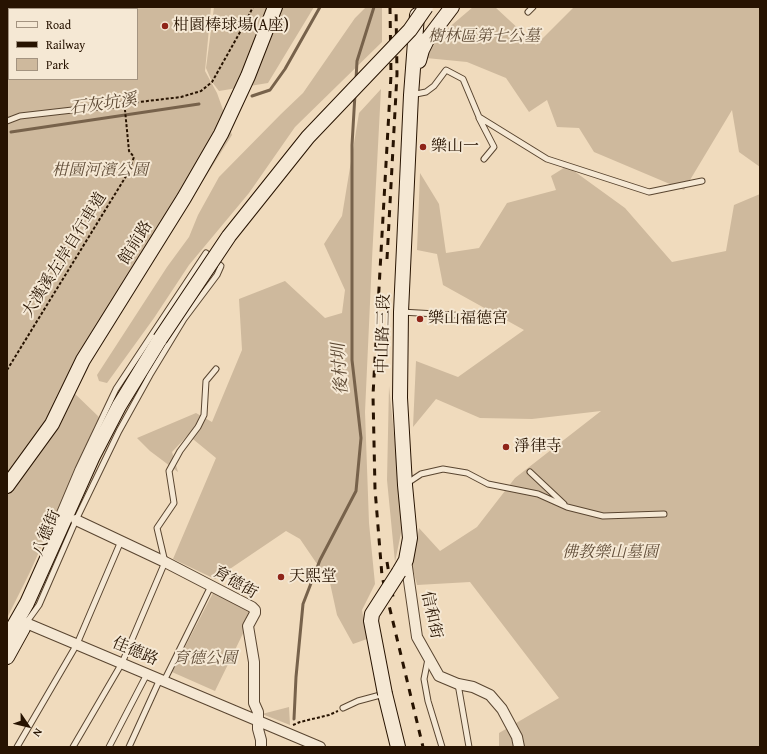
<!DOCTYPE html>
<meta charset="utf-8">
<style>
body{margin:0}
#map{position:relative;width:767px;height:754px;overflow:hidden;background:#f0dbbd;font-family:"Gentium Book Plus",serif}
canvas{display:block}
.frame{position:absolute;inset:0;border:8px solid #271301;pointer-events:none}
.legend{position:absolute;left:8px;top:8px;width:130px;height:72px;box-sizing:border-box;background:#f5e8d4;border:1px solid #a39380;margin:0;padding:5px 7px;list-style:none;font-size:12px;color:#271301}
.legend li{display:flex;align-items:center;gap:8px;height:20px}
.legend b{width:20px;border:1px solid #a39380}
.north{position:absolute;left:8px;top:706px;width:40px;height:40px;-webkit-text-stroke:3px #f5e8d4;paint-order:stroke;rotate:125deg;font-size:11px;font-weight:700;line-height:16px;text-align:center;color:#271301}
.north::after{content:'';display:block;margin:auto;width:14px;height:18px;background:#271301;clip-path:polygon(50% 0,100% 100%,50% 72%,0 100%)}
</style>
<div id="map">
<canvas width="767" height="754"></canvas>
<div class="frame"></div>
<ul class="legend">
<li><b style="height:5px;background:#f5e8d4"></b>Road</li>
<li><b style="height:5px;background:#271301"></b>Railway</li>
<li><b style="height:11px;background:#ceb99d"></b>Park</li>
</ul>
<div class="north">N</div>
</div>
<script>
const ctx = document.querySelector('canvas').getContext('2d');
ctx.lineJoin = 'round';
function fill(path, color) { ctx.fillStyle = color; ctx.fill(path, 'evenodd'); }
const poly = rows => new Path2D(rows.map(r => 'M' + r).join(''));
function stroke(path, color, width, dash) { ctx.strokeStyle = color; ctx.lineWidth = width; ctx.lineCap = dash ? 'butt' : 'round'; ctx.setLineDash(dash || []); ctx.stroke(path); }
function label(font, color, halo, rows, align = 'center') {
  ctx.font = font + ' "Gentium Book Plus","Noto Serif TC",serif'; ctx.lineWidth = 4; ctx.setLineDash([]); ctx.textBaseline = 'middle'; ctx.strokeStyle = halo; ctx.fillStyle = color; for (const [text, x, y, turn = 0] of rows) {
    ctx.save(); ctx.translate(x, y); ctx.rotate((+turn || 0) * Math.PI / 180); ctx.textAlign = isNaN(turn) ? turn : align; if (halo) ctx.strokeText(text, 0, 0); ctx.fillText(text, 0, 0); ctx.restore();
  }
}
fill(poly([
 [7,7,211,7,205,71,217,93,232,135,71,390,99,417,30,572,7,618],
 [9,9,137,9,137,79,9,79],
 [214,7,314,7,268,83,219,91,212,82,206,68],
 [366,7,382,7,382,42,295,127,249,193,189,265,154,318,107,383,99,381,97,375,167,267,189,237,198,215,219,177,281,114,303,93,355,18],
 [473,7,495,7,536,45,574,7,760,7,760,167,739,152,732,110,684,190,594,152,579,128,557,127,547,100,529,112,506,78,467,62,426,58,440,35],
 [381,89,372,259,365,412,369,523,375,584,362,610,367,639,353,644,337,615,330,583,300,539,286,531,215,579,173,559,216,458,188,435,172,452,178,472,150,451,137,438,196,413,212,422,242,350,239,299,285,281,325,318,342,313,345,290,324,244,342,216,359,113],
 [567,166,625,208,672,262,726,251,734,205,760,194,760,747,499,747,499,733,559,698,470,582,417,585,412,566,419,528,440,551,477,527,515,478,601,411,532,419,480,418,436,399,413,427,416,361,458,377,524,330,443,285,437,254,417,250,420,173,439,204,446,253,479,248,507,203,556,190,551,176],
 [389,386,400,493,401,533,395,562,387,480],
 [214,591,250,609,252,615,215,691,172,672],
 [289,707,290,725,262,714]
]), '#ceb99d');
stroke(poly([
 [356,80,357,61,374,7],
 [252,96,270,90,285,69,320,7],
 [11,132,199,104],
 [294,719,296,677,303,604,320,560,356,491,361,438,352,360,352,145,355,94]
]), '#77624b', 3);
const lane = poly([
 [528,12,533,7],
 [411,95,426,92,434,86,446,70,463,79,479,117,547,159,649,192,702,181],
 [479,118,494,147,484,159],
 [7,121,20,116,125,104],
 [401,312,454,315],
 [530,472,564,504],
 [406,484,421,474,443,469,467,473,488,484,538,494,567,507,603,516,664,514],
 [26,623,39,605,76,520,119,431,150,375,184,319,217,275,221,266,206,253,116,389,78,469,59,514],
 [428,659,424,679,428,701,442,747],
 [164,681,211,586],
 [458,684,469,747],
 [343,708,358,701,384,694],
 [17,747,77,644,121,541],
 [73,747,122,663,165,562,157,528,174,503,169,471,180,451,198,427,204,415,206,381,216,369],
 [109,747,147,674],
 [129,747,160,679]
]);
const street = poly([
 [76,520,165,562,252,607,255,610,255,613,248,626,254,662,254,703,258,712,258,729,261,740,261,747],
 [406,560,417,637,439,676,458,684,473,687,490,695,502,709,517,737,519,747],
 [26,623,320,747]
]);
const secondary = poly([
 [419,61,422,50,427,40,452,7],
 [7,486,52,424,83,360,184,198,221,134,248,76,275,7],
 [399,572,406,560,410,538,405,485,400,398,401,312,411,95,417,15],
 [7,638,27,603,93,456,119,406,160,339],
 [7,657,23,628],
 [385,694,398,747]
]);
stroke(lane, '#594530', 7);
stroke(street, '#594530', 12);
stroke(secondary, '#271301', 16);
stroke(poly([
 [131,103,181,97,201,91,212,82,244,25,253,7],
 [7,370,128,173,134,157,129,151,125,110],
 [293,725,300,722,329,715,338,711]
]), '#271301', 2, [3, 2]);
stroke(lane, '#f5e8d4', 5);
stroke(street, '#f5e8d4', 10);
stroke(secondary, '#f5e8d4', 14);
stroke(poly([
 [390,7,391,75,373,395,375,489,382,576,423,747],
 [387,259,397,74,396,7],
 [387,562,393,597]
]), '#271301', 3, [7, 7]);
const secondaryBridge = poly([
 [160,339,229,236,308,137,410,30,426,7],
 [385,694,371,621,372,614,399,572]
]);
stroke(secondaryBridge, '#271301', 16, []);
stroke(secondaryBridge, '#f5e8d4', 14);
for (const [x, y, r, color] of [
 [165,26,4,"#8f2418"],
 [423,147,4,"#8f2418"],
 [420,319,4,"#8f2418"],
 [506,447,4,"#8f2418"],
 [281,577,4,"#8f2418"]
]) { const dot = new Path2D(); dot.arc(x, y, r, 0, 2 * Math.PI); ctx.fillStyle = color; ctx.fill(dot); stroke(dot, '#f5e8d4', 1.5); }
label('16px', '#271301', '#f5e8d4', [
 ["柑園棒球場(A座)",173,26],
 ["樂山一",431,147],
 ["樂山福德宮",428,319],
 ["淨律寺",514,447],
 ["天熙堂",289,577]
], 'left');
label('italic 16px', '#614d38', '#f5e8d4', [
 ["樹林區第七公墓",484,37],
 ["柑園河濱公園",100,171],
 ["佛教樂山墓園",610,553],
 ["育德公園",205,659]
]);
label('16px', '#271301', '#f5e8d4', [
 ["館前路",136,243,-58],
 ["大漢溪左岸自行車道",65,255,-58],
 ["中山路三段",384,334,-89],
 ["八德街",47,533,-67],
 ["育德街",235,583,30],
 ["信和街",431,615,78],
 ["佳德路",135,652,23]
]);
label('italic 17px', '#5c4833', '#f5e8d4', [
 ["石灰坑溪",103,105,-8],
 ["後村圳",341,369,-94]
]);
</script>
